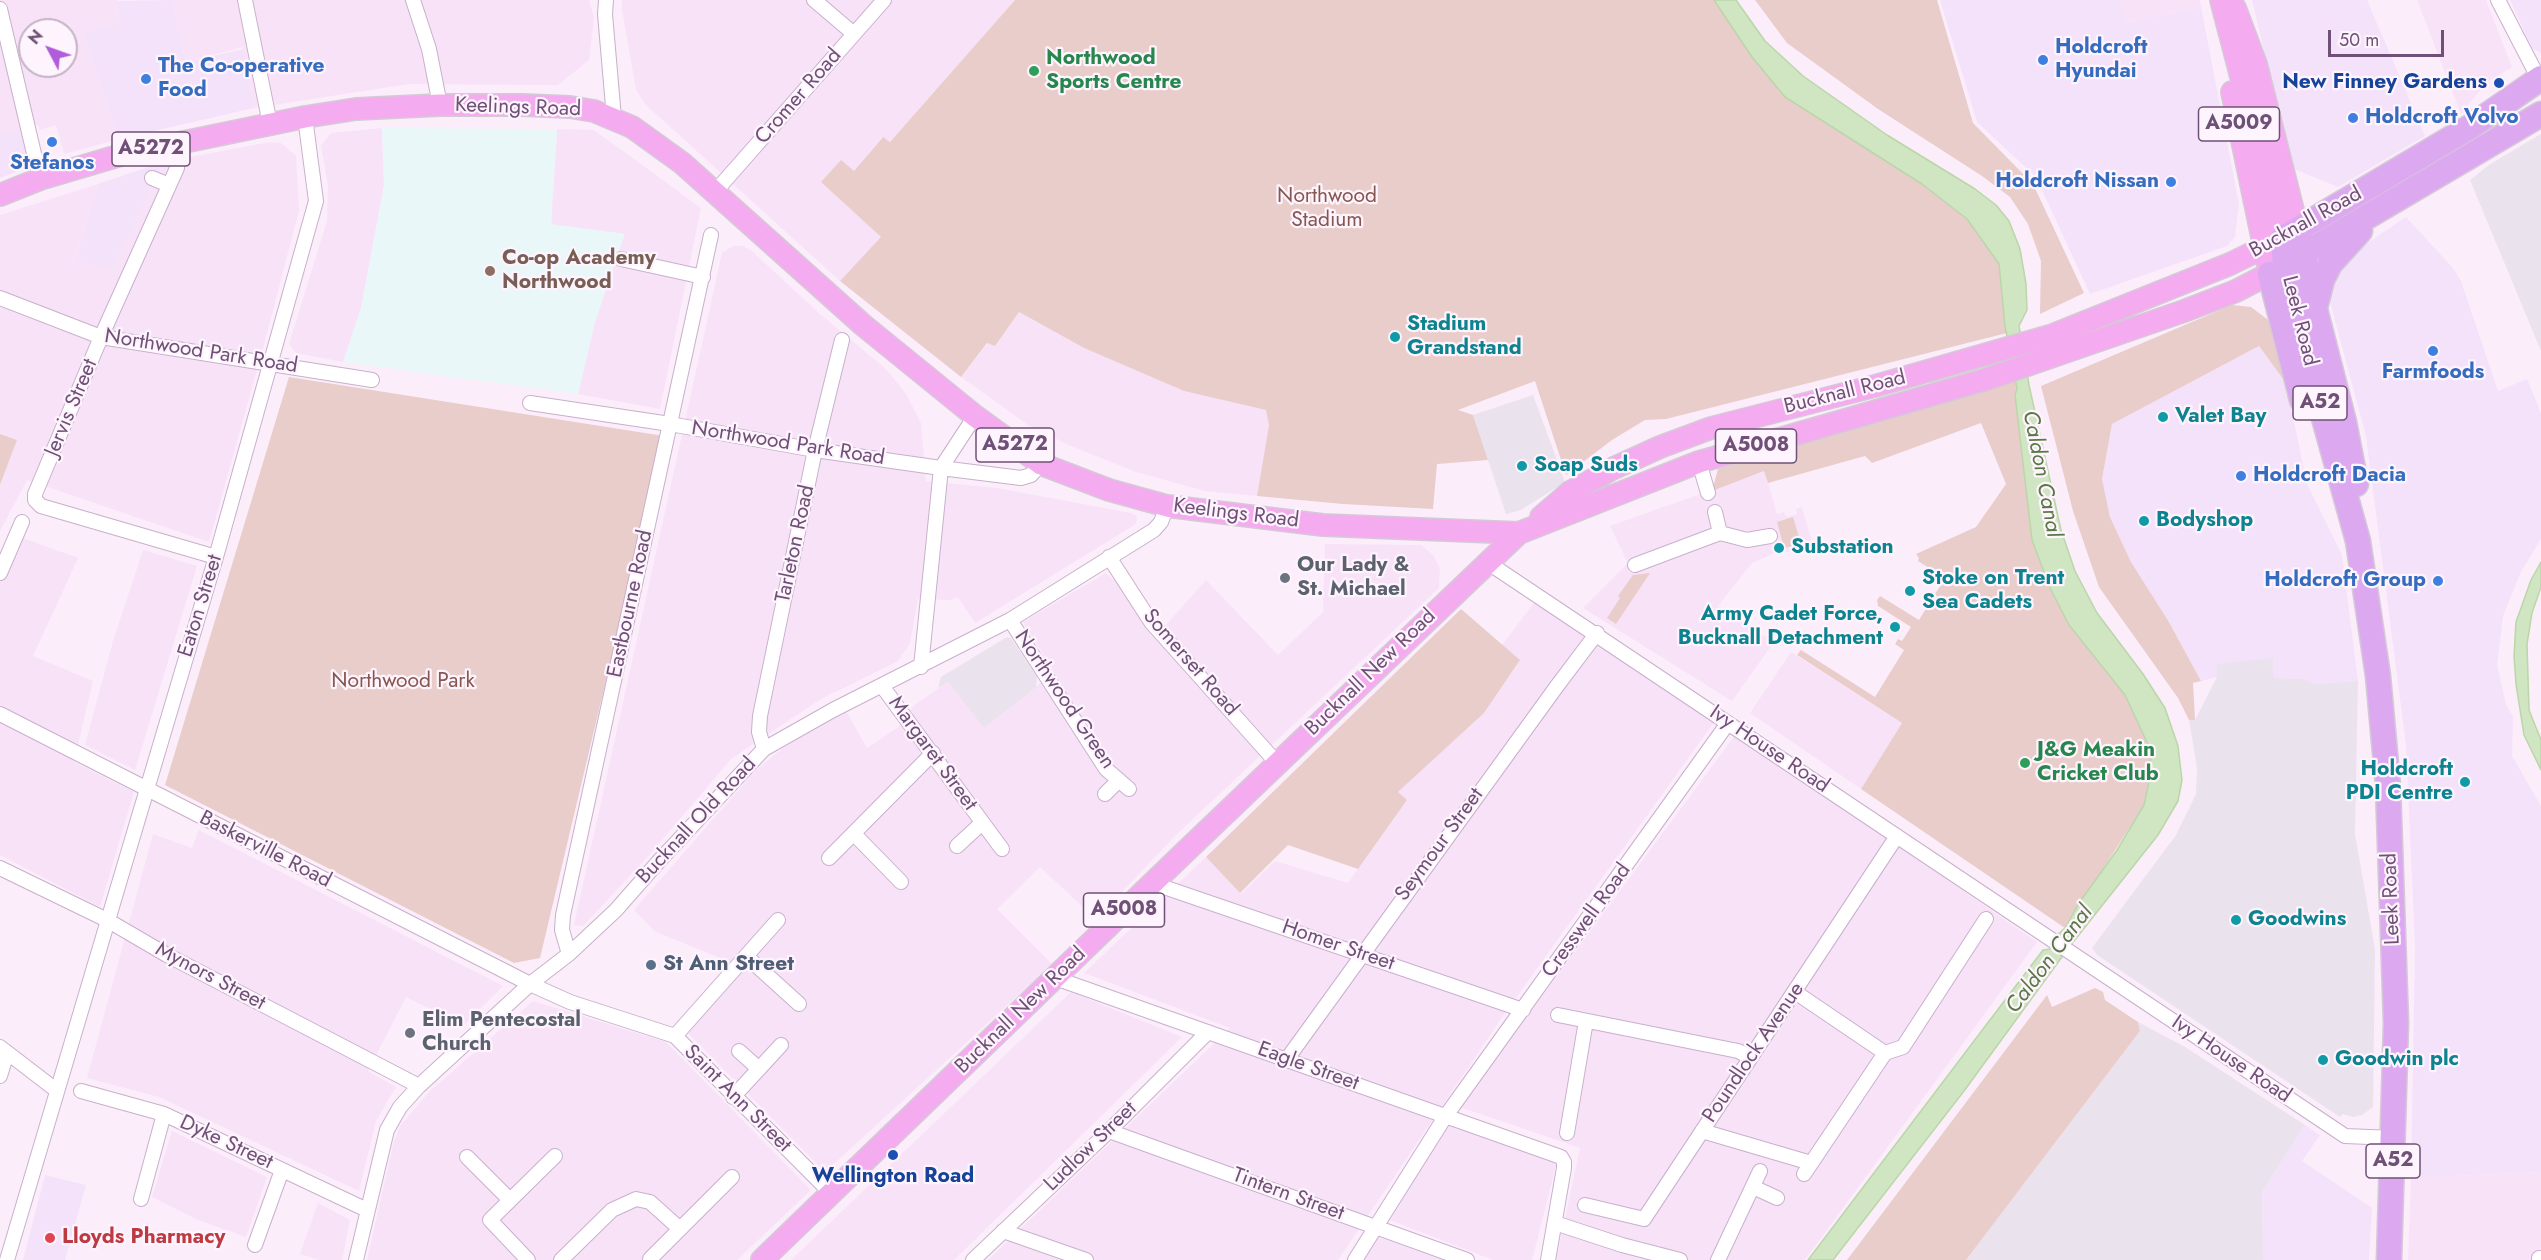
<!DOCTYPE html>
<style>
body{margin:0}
#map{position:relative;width:2541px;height:1260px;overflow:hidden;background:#fcedfb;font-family:Jost,sans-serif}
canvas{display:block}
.north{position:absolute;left:18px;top:18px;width:60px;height:60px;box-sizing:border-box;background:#fef4fd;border:2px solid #c5b2c7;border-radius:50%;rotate:311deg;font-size:16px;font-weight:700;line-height:24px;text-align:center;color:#6f5076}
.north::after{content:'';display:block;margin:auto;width:21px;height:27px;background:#b15cdb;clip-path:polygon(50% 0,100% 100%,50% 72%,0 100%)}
.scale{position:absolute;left:2328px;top:30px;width:116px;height:27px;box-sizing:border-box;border:3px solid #6f5076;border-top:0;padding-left:8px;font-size:18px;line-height:21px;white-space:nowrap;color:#6f5076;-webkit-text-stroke:4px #fef4fd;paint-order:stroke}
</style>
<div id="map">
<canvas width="2541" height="1260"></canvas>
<div class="north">N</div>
<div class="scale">50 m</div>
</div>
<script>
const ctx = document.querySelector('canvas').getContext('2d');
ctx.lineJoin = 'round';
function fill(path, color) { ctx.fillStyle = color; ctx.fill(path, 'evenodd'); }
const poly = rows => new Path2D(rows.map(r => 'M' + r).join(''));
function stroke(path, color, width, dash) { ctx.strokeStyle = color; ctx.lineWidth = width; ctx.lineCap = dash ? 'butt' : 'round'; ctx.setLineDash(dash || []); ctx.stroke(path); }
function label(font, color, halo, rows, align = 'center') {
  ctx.font = font + ' Jost,sans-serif'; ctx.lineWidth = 4.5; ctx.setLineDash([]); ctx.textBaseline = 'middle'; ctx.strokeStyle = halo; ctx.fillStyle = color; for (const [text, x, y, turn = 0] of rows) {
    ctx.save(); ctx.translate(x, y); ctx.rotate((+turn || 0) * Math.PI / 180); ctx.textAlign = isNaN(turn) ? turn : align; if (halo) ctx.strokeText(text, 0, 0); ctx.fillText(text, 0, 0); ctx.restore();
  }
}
fill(poly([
 [0,0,119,0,116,1,119,22,83,32,119,139,64,154,56,125,40,130,38,125,0,134],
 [30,30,66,30,66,66,30,66],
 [172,0,589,0,594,18,589,60,558,85,409,84,254,108,243,47,186,62],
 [622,0,1015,0,890,142,882,137,854,171,821,182,882,237,840,281,646,105,636,90,622,10],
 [2121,0,2200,0,2201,7,2127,22],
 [2417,0,2486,0,2512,67,2486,83,2461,114],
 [382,128,384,186,361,308,343,362,296,353,289,344,327,221,328,186,321,145,331,133],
 [557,129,594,130,701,208,660,409,578,394,595,322,624,234,551,225],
 [270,142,281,143,296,156,299,211,262,352,209,542,27,480,0,531,0,485,17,440,0,434,0,215,98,184,75,258,112,271,164,162],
 [733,246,743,246,752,251,820,314,887,370,906,394,921,423,926,481,997,488,1131,513,1137,516,1136,524,975,623,958,597,950,600,918,599,910,643,898,661,821,699,731,759,645,860,583,926,574,925,722,253],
 [1019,312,1084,348,1184,391,1267,410,1269,425,1257,496,1205,491,1136,472,1071,446,1028,425,961,377,988,343,995,346],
 [1765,471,1777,514,1784,512,1786,517,1797,514,1796,509,1802,507,1812,542,1785,553,1784,549,1752,563,1718,606,1774,642,1732,701,1583,608,1628,563,1610,526],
 [20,537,78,558,33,656,93,681,74,762,134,792,100,907,0,855,0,583],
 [1325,544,1421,545,1434,556,1440,569,1439,588,1177,834,1096,919,1040,867,997,909,1052,964,825,1172,687,1032,742,967,654,931,634,910,756,770,783,748,846,711,867,748,900,726,913,706,948,682,984,728,1054,672,1023,622,1106,573,1121,586,1157,635,1206,580,1278,655,1323,612],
 [143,550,197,566,135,770,85,745,113,641],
 [1537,599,1717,718,1505,1013,1338,1260,988,1260,1230,1028,1084,973,1206,857,1241,894,1275,861,1348,883,1407,800,1398,792,1484,713,1520,660,1502,645],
 [1791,652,1902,723,1861,789,1750,713],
 [1736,734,2037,942,1805,1260,1556,1260,1580,1148,1460,1107],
 [199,830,503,986,464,1025,406,997,368,1071,396,1087,376,1121,359,1191,159,1097,87,1078,153,834,192,848],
 [1071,992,1182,1037,954,1260,791,1260],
 [533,1001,666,1042,811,1190,737,1260,367,1260,393,1145,400,1126,430,1091],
 [1448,1125,1557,1162,1532,1260,1493,1260,1390,1220],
 [172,1131,267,1177,246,1237,198,1220,152,1197],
 [2541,1172,2541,1260,2408,1260,2411,1178],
 [318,1203,350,1220,342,1260,319,1260,300,1254],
 [1378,1237,1445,1260,1362,1260]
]), '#f8e2f8');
fill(poly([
 [172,0,186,62,244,49,254,108,119,139,83,32,119,22,116,1],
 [1940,0,2121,0,2127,22,2201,7,2239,204,2235,237,2227,246,2090,294,2036,177,1977,122],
 [2252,0,2367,0,2425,136,2338,187,2292,168],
 [2510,0,2541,0,2541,53,2532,48],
 [21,128,31,166,0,178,0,134],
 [164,162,112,271,75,259,98,184],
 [2406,217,2452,267,2461,281,2498,391,2527,379,2541,413,2541,539,2521,572,2503,616,2497,665,2506,704,2513,717,2512,756,2541,806,2541,1172,2411,1178,2415,947,2406,745,2366,436,2330,302,2333,286,2342,265,2363,246],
 [2259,346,2286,383,2307,484,2342,555,2358,681,2315,684,2303,679,2274,678,2273,659,2217,664,2217,677,2201,681,2169,622,2131,562,2110,517,2102,479,2112,424],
 [2305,1125,2320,1135,2302,1161,2372,1208,2369,1260,2263,1260,2262,1192],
 [45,1175,86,1185,65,1260,23,1260]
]), '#f4e2fb');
fill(poly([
 [2541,134,2541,351,2470,180,2489,165],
 [1533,395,1565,482,1521,510,1506,514,1473,415],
 [1007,637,1011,638,1037,677,1036,687,984,728,948,682,938,688,941,677],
 [2273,658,2274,678,2303,679,2315,684,2358,681,2355,834,2375,949,2373,1107,2362,1115,2353,1117,2343,1114,2340,1117,2097,955,2092,948,2176,835,2196,794,2197,768,2189,720,2195,720,2217,677,2217,664],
 [2138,1022,2185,1047,2305,1125,2262,1192,2263,1260,1966,1260,2140,1031]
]), '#eae2ec');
fill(poly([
 [382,128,557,129,551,224,625,234,595,322,578,394,343,362,361,308,384,186]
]), '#e9f7f9');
fill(poly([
 [1015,0,1714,0,1752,57,1785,97,1922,184,1967,219,1999,264,2007,333,1666,419,1645,420,1612,440,1566,475,1535,381,1458,410,1473,415,1488,460,1437,464,1433,509,1343,504,1257,496,1269,425,1266,410,1184,391,1084,348,1019,312,995,346,987,343,961,377,840,281,881,237,821,182,841,160,854,171,883,137,890,142],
 [1755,0,1937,0,1973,123,2033,184,2084,293,2040,314,2041,261,2028,224,2010,197,1982,176,1878,109,1787,43],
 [2232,305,2251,307,2267,319,2275,333,2286,383,2259,346,2112,424,2102,479,2110,517,2131,562,2169,622,2201,681,2193,683,2195,720,2189,720,2178,698,2099,587,2073,511,2041,386],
 [289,377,664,436,540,958,514,963,165,785],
 [2015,378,2032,540,2050,588,2069,625,2125,695,2151,751,2150,777,2144,805,2065,928,1861,789,1902,723,1797,655,1801,650,1875,697,1904,650,1895,644,1898,639,1902,641,1911,627,1878,606,1877,600,1880,596,1919,620,1945,578,1918,561,1919,558,1916,554,1976,527,2006,484,1981,423,1872,463,1865,456,1768,483,1764,471,1712,491,1718,469],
 [0,434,17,440,0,485],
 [1793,517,1801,544,1784,548,1777,522],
 [1650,573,1616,624,1607,618,1620,598,1618,596,1633,575],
 [1461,609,1520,660,1484,713,1398,792,1407,800,1358,869,1288,845,1240,893,1206,857],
 [2095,988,2103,992,2105,1000,2138,1022,2140,1031,1966,1260,1847,1260,2047,995,2052,1007]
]), '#e9cdcb');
const water = poly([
 [1714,0,1736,0,1765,41,1803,76,1887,135,1975,189,1996,205,2009,221,2020,249,2026,284,2027,310,2019,326,2029,385,2061,530,2075,571,2097,613,2143,674,2165,708,2178,746,2182,780,2178,801,2158,835,2070,946,1964,1091,1833,1260,1808,1260,2043,950,2050,949,2059,938,2057,935,2065,928,2079,903,2117,850,2144,805,2150,777,2151,751,2125,695,2069,625,2050,588,2032,540,2015,395,2017,389,2005,326,1999,264,1967,219,1922,184,1785,97,1752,57,1714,0],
 [2541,562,2541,587,2532,613,2527,644,2529,710,2541,740,2541,770,2524,735,2516,684,2514,656,2516,622,2531,580,2541,562]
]);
fill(water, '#d0e5c2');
stroke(water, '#bbd6a9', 1.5);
const street = poly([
 [245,0,270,124],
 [413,0,429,49,440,105],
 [606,0,605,14,614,118],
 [814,0,854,34],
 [2498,0,2541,83],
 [0,9,40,179],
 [177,168,101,337,35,494,35,500,41,506,216,557],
 [152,178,169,185],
 [714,193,884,0],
 [621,259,703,277],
 [0,298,101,337,372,380],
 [530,403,670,424,815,450,941,468,1021,478,1031,475,1041,464],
 [1699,462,1708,493],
 [1715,512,1720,533],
 [1109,557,1151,622,1277,763],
 [1487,562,2345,1136,2394,1138],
 [1635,565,1720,533,1747,540,1770,536],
 [0,573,22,522],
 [1010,620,1106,769,1129,789],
 [921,667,941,468,975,416],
 [882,686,1002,849],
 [0,714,530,984,570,1002,675,1036,832,1194],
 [764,749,759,732,760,716,815,450,842,340],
 [1105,794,1119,780],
 [854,834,901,882],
 [957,846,982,823],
 [829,858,933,753],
 [0,868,107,920,167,955,419,1086],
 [1152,883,1523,1010],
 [569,954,562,930,563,915,711,235],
 [746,956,799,1004],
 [1055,978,1561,1157,1564,1162,1564,1168,1548,1260],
 [1795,992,1885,1053],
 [1558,1015,1738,1051,1750,1057],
 [675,1036,778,920],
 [0,1047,56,1090],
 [739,1051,759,1069],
 [1885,1053,1903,1047,1986,919],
 [1287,1059,1557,686,1597,633],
 [0,1076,7,1053],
 [81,1091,164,1114,367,1210],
 [733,1097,781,1045],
 [1109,1131,1467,1260],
 [1702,1131,1811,1163],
 [1567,1133,1586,1021],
 [467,1157,510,1200],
 [1804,1174,1885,1053],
 [1753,1187,1777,1198],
 [141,1199,164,1114],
 [1585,1205,1644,1219,1897,836],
 [1555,1223,1622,1245,1680,1260],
 [1003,1231,1086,1260],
 [255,1245,282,1170],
 [2539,1258,2539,1260],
 [650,1259,732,1177],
 [7,1260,216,557,316,201,305,117],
 [356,1260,387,1130,400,1107,419,1086,530,984,569,954,616,910,659,861,764,749,833,710,1010,620,1154,530,1161,522,1167,506],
 [528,1260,490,1220,555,1156],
 [561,1260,612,1210,636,1199,650,1202,680,1229],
 [973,1260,1109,1131,1208,1032],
 [1355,1260,1445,1117,1728,723],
 [1718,1260,1760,1171]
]);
const primary = poly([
 [2235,8,2256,64,2298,230],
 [2232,92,2267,261],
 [0,195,40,179,121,155,305,117,356,109,440,105,523,105,570,107,594,111,632,127,682,163,863,325,975,416,1041,464,1109,490,1167,506,1323,525,1519,533],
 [1541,517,1570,492,1614,468,1660,447,1711,428,1875,386,2053,335,2230,264,2283,238,2221,0],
 [762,1260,1186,851,1519,533,1699,462,1987,379,2184,311,2236,291,2282,267]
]);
const highway = poly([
 [2298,230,2315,309,2344,422,2356,484],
 [2290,262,2541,114],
 [2270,274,2302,400],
 [2315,308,2322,280,2330,264,2360,231],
 [2389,1260,2396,1023,2388,786,2378,676,2358,541,2315,386,2285,265,2283,238,2470,127,2541,78]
]);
stroke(street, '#c8b0cc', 16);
stroke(primary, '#d4cad6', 24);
stroke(highway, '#d4cad6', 27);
stroke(street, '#fff', 14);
stroke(primary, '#f4abef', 21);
stroke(highway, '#dca9f0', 24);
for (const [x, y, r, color] of [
 [2043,60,6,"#3f7fe0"],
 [1034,71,6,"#2e9e5b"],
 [146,79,6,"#3f7fe0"],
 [2499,83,6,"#1a4fb4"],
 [2353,118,6,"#3f7fe0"],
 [52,142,6,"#3f7fe0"],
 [2171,182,6,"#3f7fe0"],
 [490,271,6,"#8d6e63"],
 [1395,337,6,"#0f9aa8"],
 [2433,351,6,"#3f7fe0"],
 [2163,417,6,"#0f9aa8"],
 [1522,466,6,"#0f9aa8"],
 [2241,476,6,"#3f7fe0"],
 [2144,521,6,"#0f9aa8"],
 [1779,548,6,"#0f9aa8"],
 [1285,578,6,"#6b7280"],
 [2438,581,6,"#3f7fe0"],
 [1910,591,6,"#0f9aa8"],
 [1895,627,6,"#0f9aa8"],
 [2025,763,6,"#2e9e5b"],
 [2465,782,6,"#0f9aa8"],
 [2236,920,6,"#0f9aa8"],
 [651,965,6,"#5c6f8a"],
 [410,1033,6,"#6b7280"],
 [2323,1060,6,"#0f9aa8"],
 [893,1155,6,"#1a4fb4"],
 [50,1238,6,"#e0444e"]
]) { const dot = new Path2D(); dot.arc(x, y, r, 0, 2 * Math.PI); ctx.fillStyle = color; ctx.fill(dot); stroke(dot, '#fef4fd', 2); }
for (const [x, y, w] of [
 [2239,124,81],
 [151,149,78],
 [2320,403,54],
 [1015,445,78],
 [1756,446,81],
 [1124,910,81],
 [2393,1161,54]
]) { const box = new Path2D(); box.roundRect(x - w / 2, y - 17, w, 34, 4.5); ctx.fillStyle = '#fef4fd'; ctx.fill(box); stroke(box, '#6f5076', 1.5); }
label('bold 20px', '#6f5076', null, [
 ["A5009",2239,124],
 ["A5272",151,149],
 ["A52",2320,403],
 ["A5272",1015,445],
 ["A5008",1756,446],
 ["A5008",1124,910],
 ["A52",2393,1161]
]);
label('bold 21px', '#366cbe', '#fef4fd', [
 ["Holdcroft",2055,48],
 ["Hyundai",2055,72],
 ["The Co-operative",158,67],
 ["Food",158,91],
 ["Holdcroft Volvo",2365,118],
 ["Stefanos",52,164,"center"],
 ["Holdcroft Nissan",2159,182,"right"],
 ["Farmfoods",2433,373,"center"],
 ["Holdcroft Dacia",2253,476],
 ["Holdcroft Group",2426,581,"right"]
], 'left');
label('bold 21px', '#27864d', '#fef4fd', [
 ["Northwood",1046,59],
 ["Sports Centre",1046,83],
 ["J&G Meakin",2037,751],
 ["Cricket Club",2037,775]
], 'left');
label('bold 21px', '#164399', '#fef4fd', [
 ["New Finney Gardens",2487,83],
 ["Wellington Road",893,1177,"center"]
], 'right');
label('21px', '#6f5076', '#fef4fd', [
 ["Cromer Road",799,97,-49],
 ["Keelings Road",518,108,2],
 ["Bucknall Road",2306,223,-29],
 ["Leek Road",2299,321,76],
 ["Northwood Park Road",201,352,9],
 ["Bucknall Road",1845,393,-14],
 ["Jervis Street",72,408,-67],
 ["Northwood Park Road",788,444,9],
 ["Keelings Road",1236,514,7],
 ["Tarleton Road",796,544,-78],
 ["Eastbourne Road",631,604,-78],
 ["Eaton Street",201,606,-73],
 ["Somerset Road",1190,663,49],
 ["Bucknall New Road",1371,673,-44],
 ["Northwood Green",1064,700,56],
 ["Ivy House Road",1769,750,34],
 ["Margaret Street",932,754,54],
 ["Bucknall Old Road",697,821,-47],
 ["Seymour Street",1440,845,-54],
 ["Baskerville Road",265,850,27],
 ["Leek Road",2392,899,-92],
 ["Cresswell Road",1587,921,-54],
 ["Homer Street",1338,946,19],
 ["Mynors Street",210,977,28],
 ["Bucknall New Road",1021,1011,-44],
 ["Poundlock Avenue",1754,1053,-56],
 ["Ivy House Road",2231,1060,34],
 ["Eagle Street",1308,1067,20],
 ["Saint Ann Street",737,1099,45],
 ["Dyke Street",226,1143,25],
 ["Ludlow Street",1091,1147,-44],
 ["Tintern Street",1288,1195,20]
]);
label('21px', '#87574f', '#fef4fd', [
 ["Northwood",1327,197],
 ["Stadium",1327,221],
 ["Northwood Park",403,682]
]);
label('bold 21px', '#785e54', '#fef4fd', [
 ["Co-op Academy",502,259],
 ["Northwood",502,283]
], 'left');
label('bold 21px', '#0d838f', '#fef4fd', [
 ["Stadium",1407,325],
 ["Grandstand",1407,349],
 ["Valet Bay",2175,417],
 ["Soap Suds",1534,466],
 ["Bodyshop",2156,521],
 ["Substation",1791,548],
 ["Stoke on Trent",1922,579],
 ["Sea Cadets",1922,603],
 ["Army Cadet Force,",1883,615,"right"],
 ["Bucknall Detachment",1883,639,"right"],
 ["Holdcroft",2453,770,"right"],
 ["PDI Centre",2453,794,"right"],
 ["Goodwins",2248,920],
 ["Goodwin plc",2335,1060]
], 'left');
label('bold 21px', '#5b616d', '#fef4fd', [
 ["Our Lady &",1297,566],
 ["St. Michael",1297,590],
 ["Elim Pentecostal",422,1021],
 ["Church",422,1045]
], 'left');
label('bold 21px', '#4e5e75', '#fef4fd', [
 ["St Ann Street",663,965]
], 'left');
label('bold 21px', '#be3a42', '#fef4fd', [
 ["Lloyds Pharmacy",62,1238]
], 'left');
label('italic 22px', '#597944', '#fef4fd', [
 ["Caldon Canal",2041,474,79],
 ["Caldon Canal",2050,960,-53]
]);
</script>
